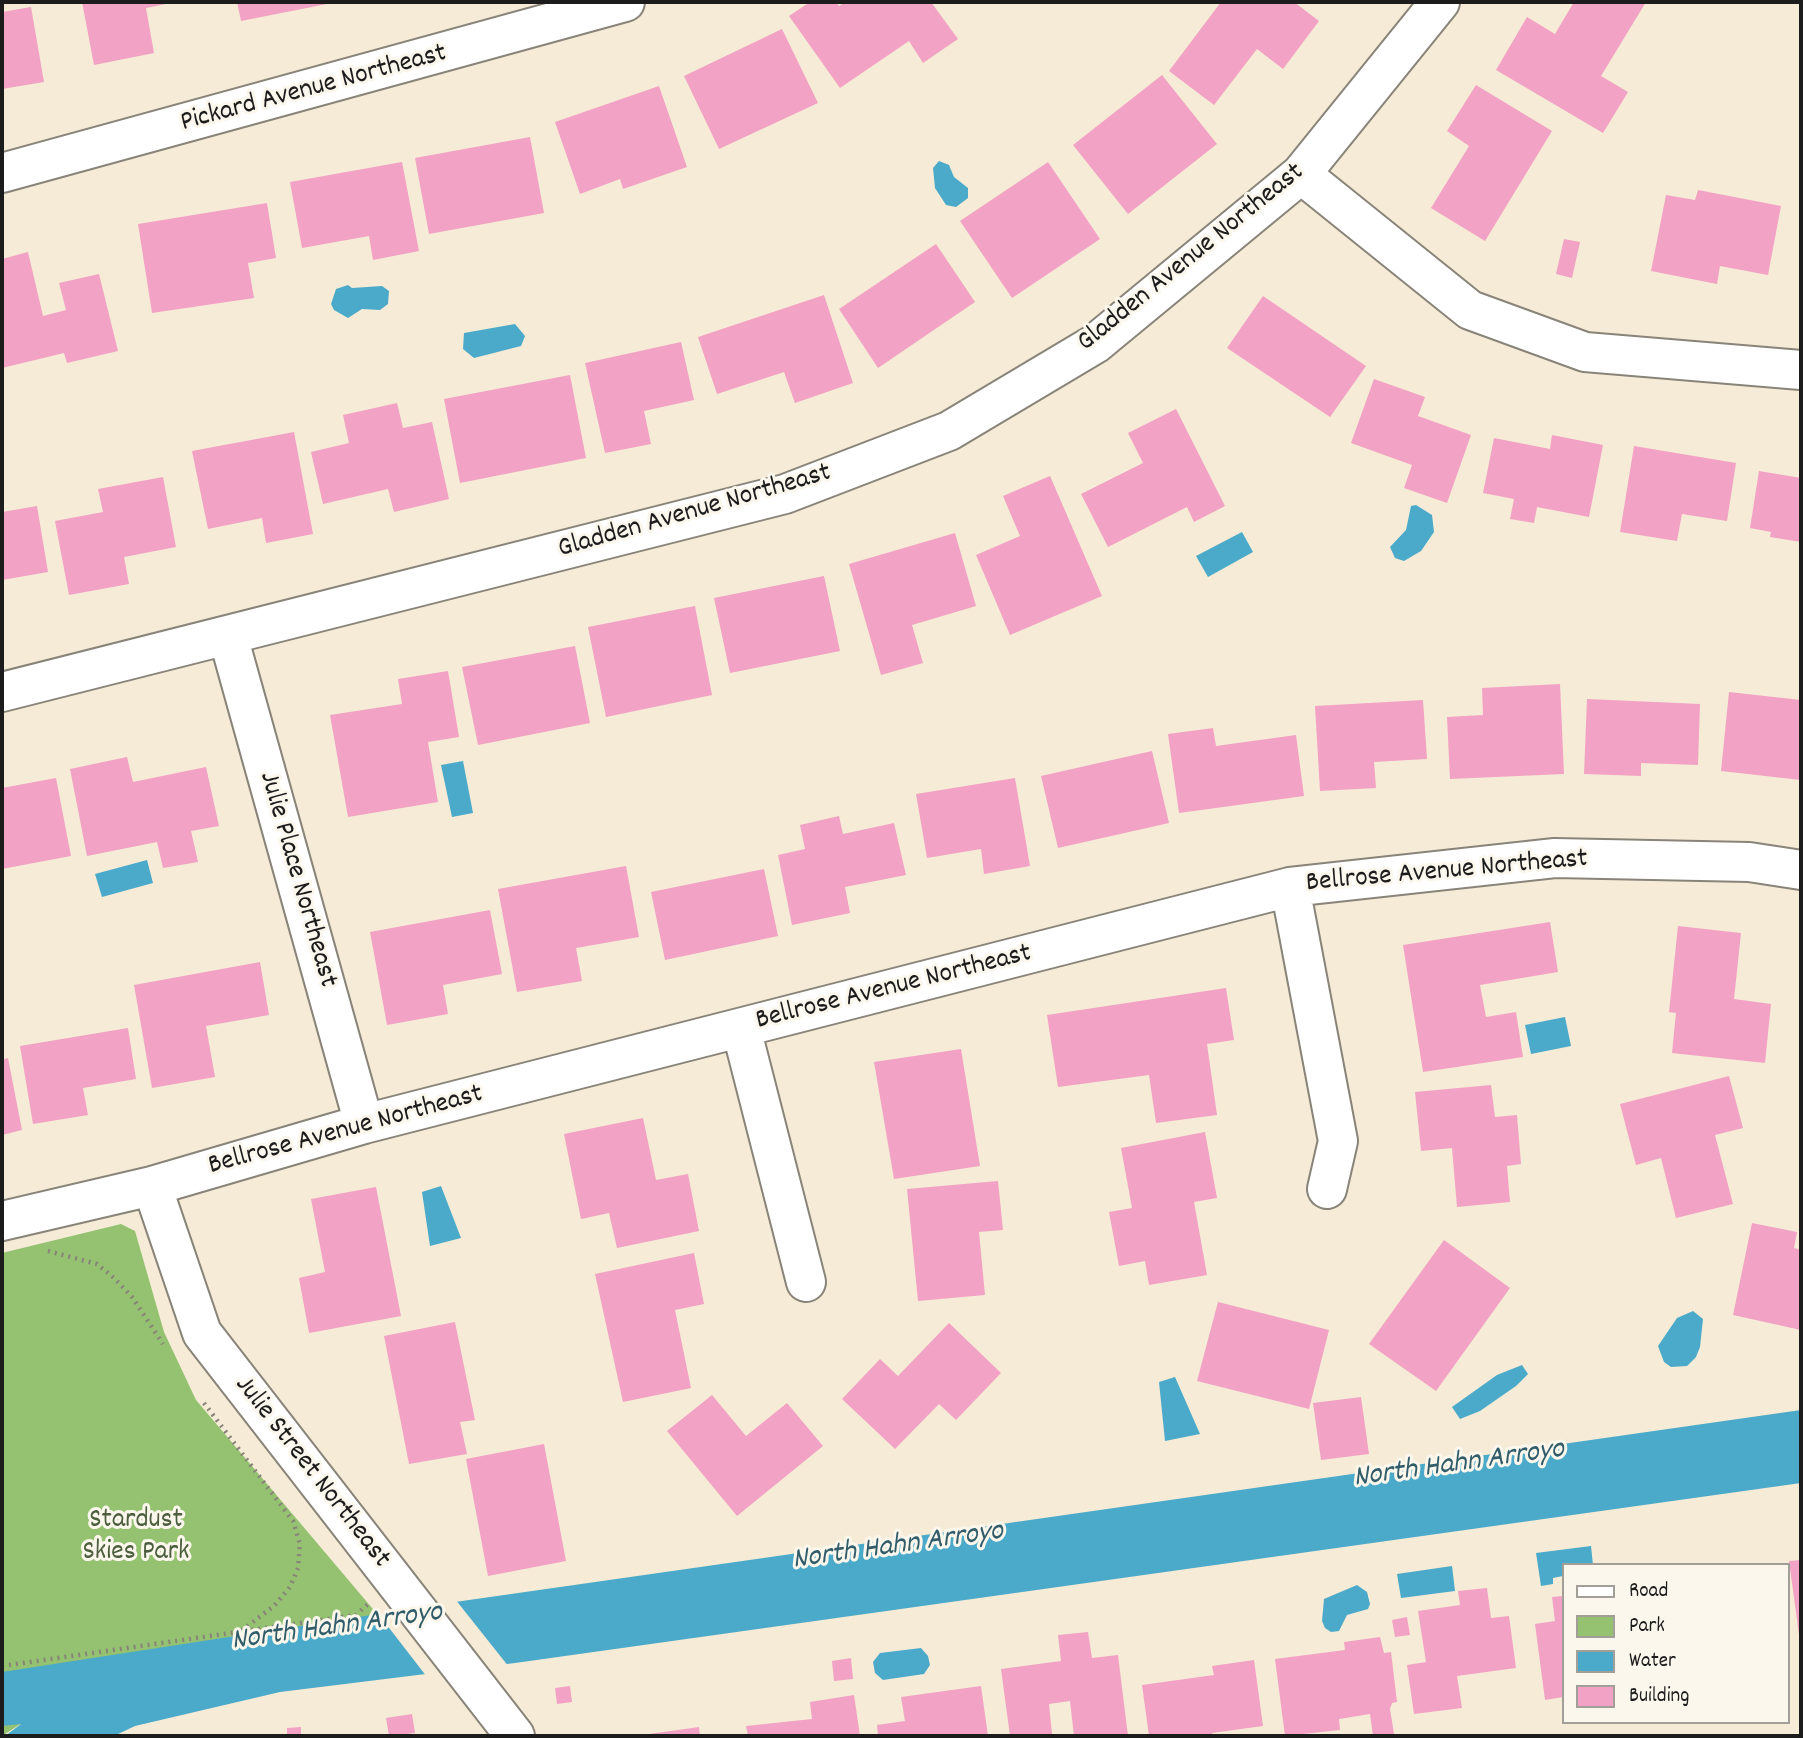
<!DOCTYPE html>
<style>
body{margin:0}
#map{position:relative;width:1803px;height:1738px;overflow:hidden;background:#f6ebd6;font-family:Dekko,sans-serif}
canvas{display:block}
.frame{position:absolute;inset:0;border:4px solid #1c1c1c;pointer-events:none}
.legend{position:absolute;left:1562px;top:1563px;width:228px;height:161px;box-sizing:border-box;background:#fbf7ec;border:2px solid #a29f99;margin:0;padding:9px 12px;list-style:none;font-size:21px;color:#1c1c1c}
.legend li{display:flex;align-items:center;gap:14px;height:35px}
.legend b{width:35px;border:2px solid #a29f99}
</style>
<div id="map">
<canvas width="1803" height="1738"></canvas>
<div class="frame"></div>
<ul class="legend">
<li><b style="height:9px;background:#fff"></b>Road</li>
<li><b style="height:19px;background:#94c271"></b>Park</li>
<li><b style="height:19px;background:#4baaca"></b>Water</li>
<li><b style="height:19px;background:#f2a2c4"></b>Building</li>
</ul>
</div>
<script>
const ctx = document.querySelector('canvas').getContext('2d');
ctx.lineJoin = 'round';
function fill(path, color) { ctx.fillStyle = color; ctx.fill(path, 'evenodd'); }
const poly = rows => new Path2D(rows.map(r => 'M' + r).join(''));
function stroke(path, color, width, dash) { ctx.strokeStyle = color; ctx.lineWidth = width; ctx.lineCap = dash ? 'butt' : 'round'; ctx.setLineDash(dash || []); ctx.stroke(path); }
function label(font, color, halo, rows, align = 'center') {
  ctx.font = font + ' Dekko,sans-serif'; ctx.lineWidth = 6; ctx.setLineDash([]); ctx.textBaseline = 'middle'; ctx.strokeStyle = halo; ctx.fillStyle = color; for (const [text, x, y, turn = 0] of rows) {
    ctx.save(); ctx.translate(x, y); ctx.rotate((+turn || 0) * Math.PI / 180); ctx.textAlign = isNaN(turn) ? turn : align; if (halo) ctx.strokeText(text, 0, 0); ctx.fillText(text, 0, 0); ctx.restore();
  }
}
fill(poly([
 [121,1224,135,1231,164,1332,196,1400,378,1615,275,1631,22,1723,2,1736,2,1253]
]), '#94c271');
fill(poly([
 [939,161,949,165,954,177,968,188,968,198,956,207,946,205,935,188,933,168],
 [348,285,352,288,382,286,389,291,388,304,380,310,362,309,348,318,334,310,331,304,336,289],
 [515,324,525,336,521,346,474,358,463,349,464,333],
 [1416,505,1432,515,1434,532,1421,551,1404,561,1395,558,1390,547,1406,530,1411,506],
 [1242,532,1253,552,1208,577,1196,556],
 [463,761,473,813,452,817,441,765],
 [147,860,153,883,102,897,95,874],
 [1565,1017,1571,1046,1531,1054,1525,1025],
 [441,1186,461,1238,430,1246,422,1192],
 [1693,1311,1703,1319,1700,1347,1696,1357,1687,1366,1671,1367,1664,1362,1658,1346,1677,1318],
 [1522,1365,1528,1374,1516,1386,1480,1411,1460,1419,1452,1407,1497,1375],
 [1175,1377,1200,1434,1165,1441,1159,1382],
 [1801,1410,1801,1483,515,1663,280,1692,135,1726,114,1736,5,1736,21,1724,2,1726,2,1672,462,1601],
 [1591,1546,1593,1565,1563,1565,1563,1576,1553,1578,1553,1584,1541,1586,1536,1553],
 [1452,1566,1455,1591,1401,1598,1397,1574],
 [1357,1585,1367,1592,1370,1604,1368,1609,1347,1615,1339,1631,1331,1632,1325,1628,1322,1621,1324,1599],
 [921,1648,928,1656,930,1665,924,1674,883,1680,875,1673,873,1662,880,1653]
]), '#4baaca');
fill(poly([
 [455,1599,509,1667,427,1677,376,1611]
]), '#f6ebd6');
fill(poly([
 [82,2,171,2,171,3,146,8,154,53,94,65],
 [237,2,332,2,332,3,241,21],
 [810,2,836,2,839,6,846,2,931,2,958,39,923,63,909,41,840,88,789,16],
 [1221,2,1294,2,1319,21,1283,69,1257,49,1214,105,1169,71],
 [1574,2,1646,2,1601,76,1628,92,1603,133,1496,70,1527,17,1555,34],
 [31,7,44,82,2,89,2,12],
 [782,29,818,103,719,149,684,76],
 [1162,75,1217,144,1128,214,1073,145],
 [1476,85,1552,131,1485,241,1431,208,1469,146,1447,131],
 [659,86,687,167,623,189,620,179,580,194,555,122],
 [530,137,544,213,429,234,415,158],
 [402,162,419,251,373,260,369,236,302,248,290,182],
 [1048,162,1100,239,1012,298,960,221],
 [1698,190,1781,206,1768,275,1720,266,1717,284,1651,271,1666,195,1695,200],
 [267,203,276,258,248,263,254,298,152,313,138,224],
 [1564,239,1580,242,1572,278,1556,274],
 [936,244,975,302,878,368,839,309],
 [28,252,43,316,66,310,59,283,99,274,118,351,67,363,64,353,2,368,2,259],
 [824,295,853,383,795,403,784,372,717,394,698,337],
 [1263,296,1366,366,1330,417,1227,348],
 [681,342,694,400,644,411,651,444,605,453,585,363],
 [570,375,586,458,460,483,444,399],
 [1374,379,1425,397,1418,416,1471,435,1447,503,1404,488,1412,465,1351,443],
 [397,403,403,428,432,422,449,499,394,512,388,489,323,504,311,452,349,443,343,415],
 [1176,409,1225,506,1194,522,1187,507,1108,547,1081,494,1143,463,1128,433],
 [294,432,313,534,266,543,262,518,208,529,192,451],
 [1552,435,1603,445,1589,517,1537,507,1534,523,1510,519,1514,499,1483,493,1494,438,1550,449],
 [1634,446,1736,463,1727,521,1682,514,1677,541,1620,532],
 [1759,471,1801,478,1801,542,1770,537,1771,532,1750,528],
 [1050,476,1102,596,1010,635,976,555,1020,536,1003,496],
 [163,477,176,547,124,557,129,584,69,595,55,521,103,512,98,489],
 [37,506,48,572,2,580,2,512],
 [955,533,976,606,912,625,923,663,881,675,849,564],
 [824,576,840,651,730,673,714,598],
 [695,606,712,695,606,717,588,627],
 [575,646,590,723,478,745,462,667],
 [448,671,459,737,428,742,438,802,348,817,330,715,402,704,398,679],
 [1560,684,1564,774,1450,779,1447,717,1483,715,1482,688],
 [1729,692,1801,700,1801,780,1721,771],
 [1587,699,1700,704,1698,765,1641,763,1641,776,1584,774],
 [1423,700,1427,759,1374,762,1376,788,1320,791,1315,706],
 [1213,728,1216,746,1296,735,1304,796,1179,813,1168,734],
 [1152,751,1169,823,1058,848,1041,776],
 [127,757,133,782,206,767,219,826,191,831,198,862,163,868,157,842,87,856,70,769],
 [56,778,71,856,2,869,2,788],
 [1015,778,1030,866,984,874,981,849,927,858,916,794],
 [839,816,843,834,894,823,906,875,845,887,850,913,792,925,778,855,805,849,800,825],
 [626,866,639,937,576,948,582,981,517,992,498,889],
 [764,869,778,936,665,960,651,892],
 [490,910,502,974,443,985,448,1014,387,1025,370,932],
 [1550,922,1558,972,1480,985,1486,1017,1516,1012,1523,1057,1423,1072,1403,945],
 [1678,926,1741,933,1734,999,1771,1004,1765,1063,1672,1053,1676,1013,1669,1012],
 [260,962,269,1015,206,1026,215,1077,152,1088,134,985],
 [1226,988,1234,1040,1207,1044,1217,1115,1156,1123,1149,1075,1058,1087,1047,1015],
 [128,1028,136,1079,83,1088,88,1115,33,1124,20,1046],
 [961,1049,980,1166,894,1179,874,1062],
 [8,1058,22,1130,2,1135,2,1060],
 [1729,1076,1743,1128,1715,1135,1733,1204,1676,1218,1661,1158,1636,1165,1620,1104],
 [1491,1085,1495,1117,1517,1115,1521,1164,1507,1166,1510,1202,1457,1207,1452,1148,1421,1151,1415,1092],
 [643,1118,656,1180,688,1174,699,1231,617,1248,609,1213,581,1219,564,1134],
 [1205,1132,1217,1198,1194,1202,1207,1275,1149,1285,1145,1261,1119,1266,1109,1212,1132,1208,1121,1148],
 [998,1181,1003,1230,979,1232,985,1295,918,1301,907,1189],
 [376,1187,401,1316,309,1333,299,1278,325,1272,311,1199],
 [1752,1223,1797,1232,1794,1248,1801,1250,1801,1330,1733,1315],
 [1444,1240,1510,1288,1436,1391,1369,1344],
 [694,1253,704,1304,675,1310,691,1388,623,1402,595,1274],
 [1218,1302,1329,1330,1309,1409,1197,1381],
 [455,1322,475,1420,460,1422,467,1454,409,1464,384,1336],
 [949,1323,1001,1373,956,1420,939,1404,895,1449,842,1399,880,1359,898,1376],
 [712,1395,746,1436,787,1403,823,1446,737,1516,667,1431],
 [1361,1397,1369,1454,1321,1460,1313,1403],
 [544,1444,566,1561,488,1576,466,1459],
 [1801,1560,1801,1642,1800,1642,1789,1561],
 [1487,1588,1491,1618,1509,1616,1516,1668,1457,1676,1462,1708,1414,1714,1407,1665,1426,1662,1418,1611,1460,1605,1458,1591],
 [1563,1596,1563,1697,1545,1700,1535,1624,1555,1621,1552,1597],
 [1407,1617,1410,1635,1395,1637,1392,1620],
 [1088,1632,1092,1658,1118,1655,1128,1736,1074,1736,1070,1701,1049,1704,1052,1734,1010,1736,1001,1669,1061,1661,1058,1635],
 [1380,1637,1384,1653,1391,1652,1397,1702,1392,1703,1390,1709,1394,1734,1373,1736,1370,1714,1339,1719,1340,1730,1285,1736,1275,1659,1345,1650,1344,1642],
 [851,1658,853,1679,834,1681,832,1661],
 [1254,1660,1263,1726,1212,1733,1213,1736,1149,1736,1142,1685,1214,1675,1212,1666],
 [570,1686,572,1702,557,1704,555,1688],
 [981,1686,988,1736,878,1736,877,1725,905,1721,901,1697],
 [854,1695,860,1736,748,1736,746,1726,812,1719,810,1702],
 [412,1714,415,1733,389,1736,386,1718],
 [301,1727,301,1736,287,1736,287,1728],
 [699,1727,700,1736,642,1736,642,1735]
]), '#f2a2c4');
const minor = poly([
 [2,173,625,2],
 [1301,174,1470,310,1585,352,1801,370],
 [228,636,364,1124],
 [2,692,785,494,949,431,1095,344,1301,174,1440,2],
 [1290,887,1338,1141,1327,1189],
 [741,1028,806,1282],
 [152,1186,202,1333,515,1736],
 [2,1221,152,1186,364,1124,1290,887,1555,858,1749,862,1801,870]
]);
stroke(minor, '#898479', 42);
stroke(poly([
 [48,1251,97,1264,114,1278,132,1297,163,1344],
 [204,1403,293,1521,300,1544,298,1568,290,1587,274,1606,241,1631],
 [2,1666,356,1615,368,1604]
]), '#898479', 4.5, [2, 5]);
stroke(minor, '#fff', 38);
label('28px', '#1c1c1c', '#fbf7ec', [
 ["Pickard Avenue Northeast",314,90,-15],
 ["Gladden Avenue Northeast",1192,259,-39],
 ["Gladden Avenue Northeast",695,513,-16],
 ["Bellrose Avenue Northeast",1447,873,-5],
 ["Julie Place Northeast",296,880,74],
 ["Bellrose Avenue Northeast",894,989,-14],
 ["Bellrose Avenue Northeast",346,1132,-15],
 ["Julie Street Northeast",311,1473,52]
]);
label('28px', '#4c5e3e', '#fbf7ec', [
 ["Stardust",136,1522],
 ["Skies Park",136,1554]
]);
label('italic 30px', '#315c6a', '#fbf7ec', [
 ["North Hahn Arroyo",1459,1466,-8],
 ["North Hahn Arroyo",898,1548,-8],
 ["North Hahn Arroyo",337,1629,-8]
]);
</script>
